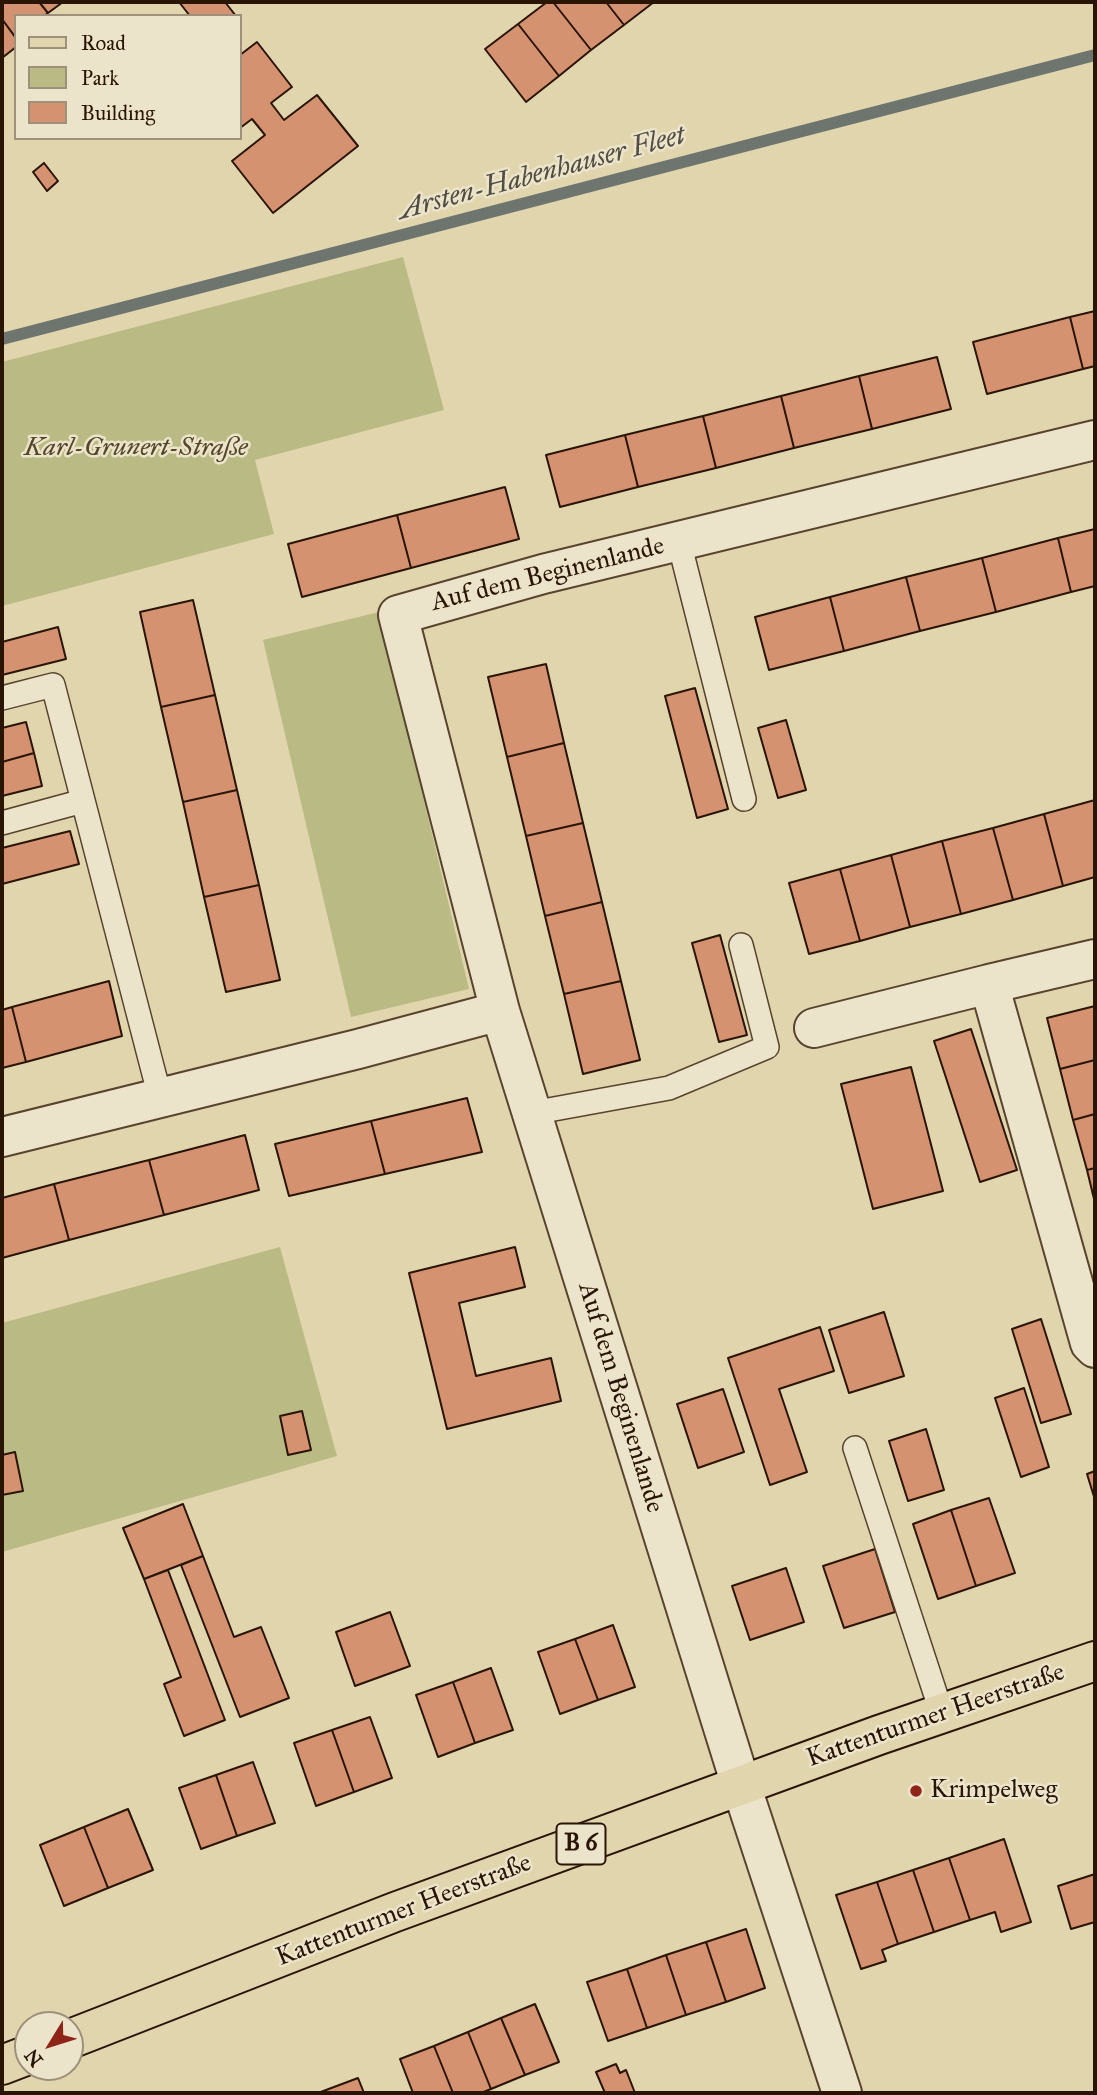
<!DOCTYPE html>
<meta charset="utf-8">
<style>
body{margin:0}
#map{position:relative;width:1097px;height:2095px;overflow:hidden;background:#e1d5ad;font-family:"IM FELL Great Primer",serif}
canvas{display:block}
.frame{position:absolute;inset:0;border:4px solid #2a1404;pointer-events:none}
.legend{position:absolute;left:14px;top:14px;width:228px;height:126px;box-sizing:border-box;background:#ece4ca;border:2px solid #9e917b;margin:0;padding:9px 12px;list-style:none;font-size:21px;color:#2a1404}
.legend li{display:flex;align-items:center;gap:14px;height:35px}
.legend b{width:35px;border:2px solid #9e917b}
.north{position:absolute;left:14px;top:2011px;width:70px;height:70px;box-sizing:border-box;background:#ece4ca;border:2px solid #9e917b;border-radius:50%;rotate:232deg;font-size:19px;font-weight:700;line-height:28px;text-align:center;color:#2a1404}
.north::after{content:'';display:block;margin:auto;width:24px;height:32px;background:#8f2418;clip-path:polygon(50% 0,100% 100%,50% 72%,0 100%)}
</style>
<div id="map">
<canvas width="1097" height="2095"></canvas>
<div class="frame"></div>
<ul class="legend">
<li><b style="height:9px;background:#e1d5ad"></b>Road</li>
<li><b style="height:19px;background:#babb84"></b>Park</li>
<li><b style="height:19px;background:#d49271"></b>Building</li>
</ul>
<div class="north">N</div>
</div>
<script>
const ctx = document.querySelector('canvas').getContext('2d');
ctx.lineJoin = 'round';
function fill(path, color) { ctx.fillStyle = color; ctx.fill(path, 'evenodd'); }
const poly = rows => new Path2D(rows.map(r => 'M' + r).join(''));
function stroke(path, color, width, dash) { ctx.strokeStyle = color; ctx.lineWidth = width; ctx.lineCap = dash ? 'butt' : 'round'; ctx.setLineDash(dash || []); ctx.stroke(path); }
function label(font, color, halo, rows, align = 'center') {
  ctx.font = font + ' "IM FELL Great Primer",serif'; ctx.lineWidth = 5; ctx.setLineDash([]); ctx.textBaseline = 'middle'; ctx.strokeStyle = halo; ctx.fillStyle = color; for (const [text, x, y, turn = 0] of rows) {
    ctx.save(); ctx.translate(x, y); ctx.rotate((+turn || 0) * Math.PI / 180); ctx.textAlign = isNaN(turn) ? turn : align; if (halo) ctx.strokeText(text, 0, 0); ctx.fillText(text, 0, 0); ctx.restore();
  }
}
fill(poly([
 [403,257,444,410,255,460,274,534,2,606,2,362],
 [379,612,469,989,351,1017,263,640],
 [280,1247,337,1456,2,1552,2,1323]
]), '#babb84');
stroke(poly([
 [2,339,1095,55]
]), '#6d756e', 12);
const building = poly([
 [2,2,39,2,48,13,44,16,16,16,15,37,2,19,2,2],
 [39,2,63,2,48,13,39,2],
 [179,2,225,2,236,16,190,16,179,2],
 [547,2,553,2,591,50,559,76,518,24,547,2],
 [553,2,606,2,624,25,591,50,553,2],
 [606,2,654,2,624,25,606,2],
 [2,19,16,38,16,47,2,58,2,19],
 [518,24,559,76,526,102,485,49,518,24],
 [257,42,292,87,271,103,284,120,317,95,358,146,273,213,232,161,265,135,252,119,240,128,240,55,257,42],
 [44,163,58,181,47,191,33,172,44,163],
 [1095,311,1095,366,1083,369,1070,317,1095,311],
 [1070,317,1083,369,987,394,973,342,1070,317],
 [937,357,951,409,872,429,859,376,937,357],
 [859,376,872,429,794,448,781,396,859,376],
 [781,396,794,448,716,468,703,416,781,396],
 [703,416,716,468,638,487,625,435,703,416],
 [625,435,638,487,560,507,546,455,625,435],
 [505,487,519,539,411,568,397,515,505,487],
 [397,515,411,568,302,597,288,544,397,515],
 [1095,529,1095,586,1071,592,1058,538,1095,529],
 [1058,538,1071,592,996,612,982,558,1058,538],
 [982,558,996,612,920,631,906,577,982,558],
 [906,577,920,631,844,651,830,597,906,577],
 [830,597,844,651,769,670,755,617,830,597],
 [193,600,215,695,161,707,140,612,193,600],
 [58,627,66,659,2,675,2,642,58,627],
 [546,664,564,743,507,757,488,677,546,664],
 [695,688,728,809,697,818,665,696,695,688],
 [215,695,237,790,183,802,161,707,215,695],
 [786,720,806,790,778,798,758,728,786,720],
 [26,722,34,753,2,762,2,728,26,722],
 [564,743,583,823,526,836,507,757,564,743],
 [34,753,42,786,2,796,2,762,34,753],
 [237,790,259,885,204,897,183,802,237,790],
 [1095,800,1095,877,1063,886,1044,814,1095,800],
 [1044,814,1063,886,1013,900,993,828,1044,814],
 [583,823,602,902,545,916,526,836,583,823],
 [993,828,1013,900,961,914,942,841,993,828],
 [70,831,79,864,2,884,2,848,70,831],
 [942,841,961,914,910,927,891,855,942,841],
 [891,855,910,927,860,941,840,869,891,855],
 [840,869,860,941,809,954,789,883,840,869],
 [259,885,280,980,226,992,204,897,259,885],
 [602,902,621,981,564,994,545,916,602,902],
 [720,935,747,1035,719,1042,692,943,720,935],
 [109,981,122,1036,26,1062,12,1007,109,981],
 [621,981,640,1060,583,1074,564,994,621,981],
 [1095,1006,1095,1060,1060,1069,1047,1018,1095,1006],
 [12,1007,26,1062,2,1068,2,1010,12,1007],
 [971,1029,1017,1170,980,1182,934,1041,971,1029],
 [1095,1060,1095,1114,1073,1120,1060,1069,1095,1060],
 [911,1067,943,1191,873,1209,841,1084,911,1067],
 [467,1098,482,1152,385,1174,371,1121,467,1098],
 [1095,1114,1095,1168,1087,1170,1073,1120,1095,1114],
 [371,1121,385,1174,289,1196,275,1144,371,1121],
 [245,1135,259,1190,164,1215,149,1160,245,1135],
 [149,1160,164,1215,69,1240,54,1184,149,1160],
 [1095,1168,1095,1203,1087,1170,1095,1168],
 [54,1184,69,1240,2,1258,2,1198,54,1184],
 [515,1247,525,1287,459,1303,476,1376,551,1358,561,1401,447,1429,409,1273,515,1247],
 [884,1312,904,1376,849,1393,829,1330,884,1312],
 [1041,1319,1071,1414,1041,1423,1012,1329,1041,1319],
 [820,1327,834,1371,779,1389,807,1472,770,1485,728,1358,820,1327],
 [1024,1388,1049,1467,1021,1477,995,1398,1024,1388],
 [723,1389,744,1452,698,1468,677,1404,723,1389],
 [302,1411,311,1450,288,1455,280,1416,302,1411],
 [926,1429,944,1490,908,1501,889,1441,926,1429],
 [15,1452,23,1491,2,1495,2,1455,15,1452],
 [1095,1471,1095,1500,1087,1474,1095,1471],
 [989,1498,1015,1573,976,1586,951,1510,989,1498],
 [183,1504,203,1556,144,1579,123,1528,183,1504],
 [951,1510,976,1586,938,1599,913,1524,951,1510],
 [875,1549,895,1612,844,1628,823,1566,875,1549],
 [203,1556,234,1637,261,1627,289,1698,240,1717,181,1565,203,1556],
 [786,1568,804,1622,750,1640,732,1586,786,1568],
 [168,1570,225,1720,184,1736,164,1684,181,1677,144,1579,168,1570],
 [390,1612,410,1666,355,1686,336,1632,390,1612],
 [613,1625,635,1687,598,1700,575,1639,613,1625],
 [575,1639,598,1700,560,1714,538,1652,575,1639],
 [491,1668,513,1730,475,1743,453,1682,491,1668],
 [453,1682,475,1743,438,1757,416,1695,453,1682],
 [370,1717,392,1778,354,1792,332,1730,370,1717],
 [332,1730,354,1792,316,1806,294,1743,332,1730],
 [253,1762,275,1823,237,1836,216,1775,253,1762],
 [216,1775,237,1836,201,1849,179,1788,216,1775],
 [128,1809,153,1870,108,1888,84,1827,128,1809],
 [84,1827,108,1888,64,1906,40,1845,84,1827],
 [1004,1839,1031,1922,1001,1932,995,1912,970,1920,949,1858,1004,1839],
 [949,1858,970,1920,934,1932,913,1870,949,1858],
 [913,1870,934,1932,898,1944,877,1882,913,1870],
 [1095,1874,1095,1922,1071,1929,1058,1886,1095,1874],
 [877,1882,898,1944,882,1950,886,1961,861,1969,836,1895,877,1882],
 [746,1929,765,1988,726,2002,706,1942,746,1929],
 [706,1942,726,2002,686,2015,666,1955,706,1942],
 [666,1955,686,2015,647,2028,627,1969,666,1955],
 [627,1969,647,2028,608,2041,587,1982,627,1969],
 [535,2004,559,2062,525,2075,501,2018,535,2004],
 [501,2018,525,2075,491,2089,468,2032,501,2018],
 [468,2032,491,2089,481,2093,453,2093,434,2046,468,2032],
 [434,2046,453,2093,413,2093,400,2059,434,2046],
 [616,2064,620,2073,626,2070,635,2093,605,2093,596,2072,616,2064],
 [358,2078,364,2093,318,2093,358,2078]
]);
fill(building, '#d49271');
stroke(building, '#2a1404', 2);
const lane = poly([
 [679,542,744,799],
 [2,698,53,685,160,1097],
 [2,823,83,801],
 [532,1113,669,1088,767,1047,741,945],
 [855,1448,942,1714]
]);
const street = poly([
 [1095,959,989,984,1090,1343,1095,1348],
 [500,1011,741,1785,842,2093],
 [814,1028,989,984],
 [2,1137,358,1049,500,1011,398,615,543,574,1095,440]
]);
const primary = poly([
 [70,2039,395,1912,879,1735,1095,1661],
 [2,2065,28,2055]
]);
stroke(lane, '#58442e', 26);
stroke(street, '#58442e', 42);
stroke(primary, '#2a1404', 42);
stroke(lane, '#ece4ca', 23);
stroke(street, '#ece4ca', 38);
stroke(primary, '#e1d5ad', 38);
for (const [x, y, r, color] of [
 [916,1791,7,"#8f2418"]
]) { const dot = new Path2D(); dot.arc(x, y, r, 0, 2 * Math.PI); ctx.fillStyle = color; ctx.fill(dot); stroke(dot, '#ece4ca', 2.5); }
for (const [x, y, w] of [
 [581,1844,49]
]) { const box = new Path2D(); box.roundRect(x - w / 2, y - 20.5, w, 41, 5); ctx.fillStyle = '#ece4ca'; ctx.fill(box); stroke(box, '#2a1404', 2); }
label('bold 24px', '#2a1404', null, [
 ["B 6",581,1844]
]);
label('italic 26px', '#55462a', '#ece4ca', [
 ["Karl-Grunert-Straße",136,449]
]);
label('26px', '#2a1404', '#ece4ca', [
 ["Auf dem Beginenlande",548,575,-14],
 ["Auf dem Beginenlande",620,1398,73],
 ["Kattenturmer Heerstraße",936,1716,-19],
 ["Kattenturmer Heerstraße",404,1911,-21]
]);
label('26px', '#2a1404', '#ece4ca', [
 ["Krimpelweg",930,1791]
], 'left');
label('italic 28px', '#514d42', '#ece4ca', [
 ["Arsten-Habenhauser Fleet",542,174,-15]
]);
</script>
